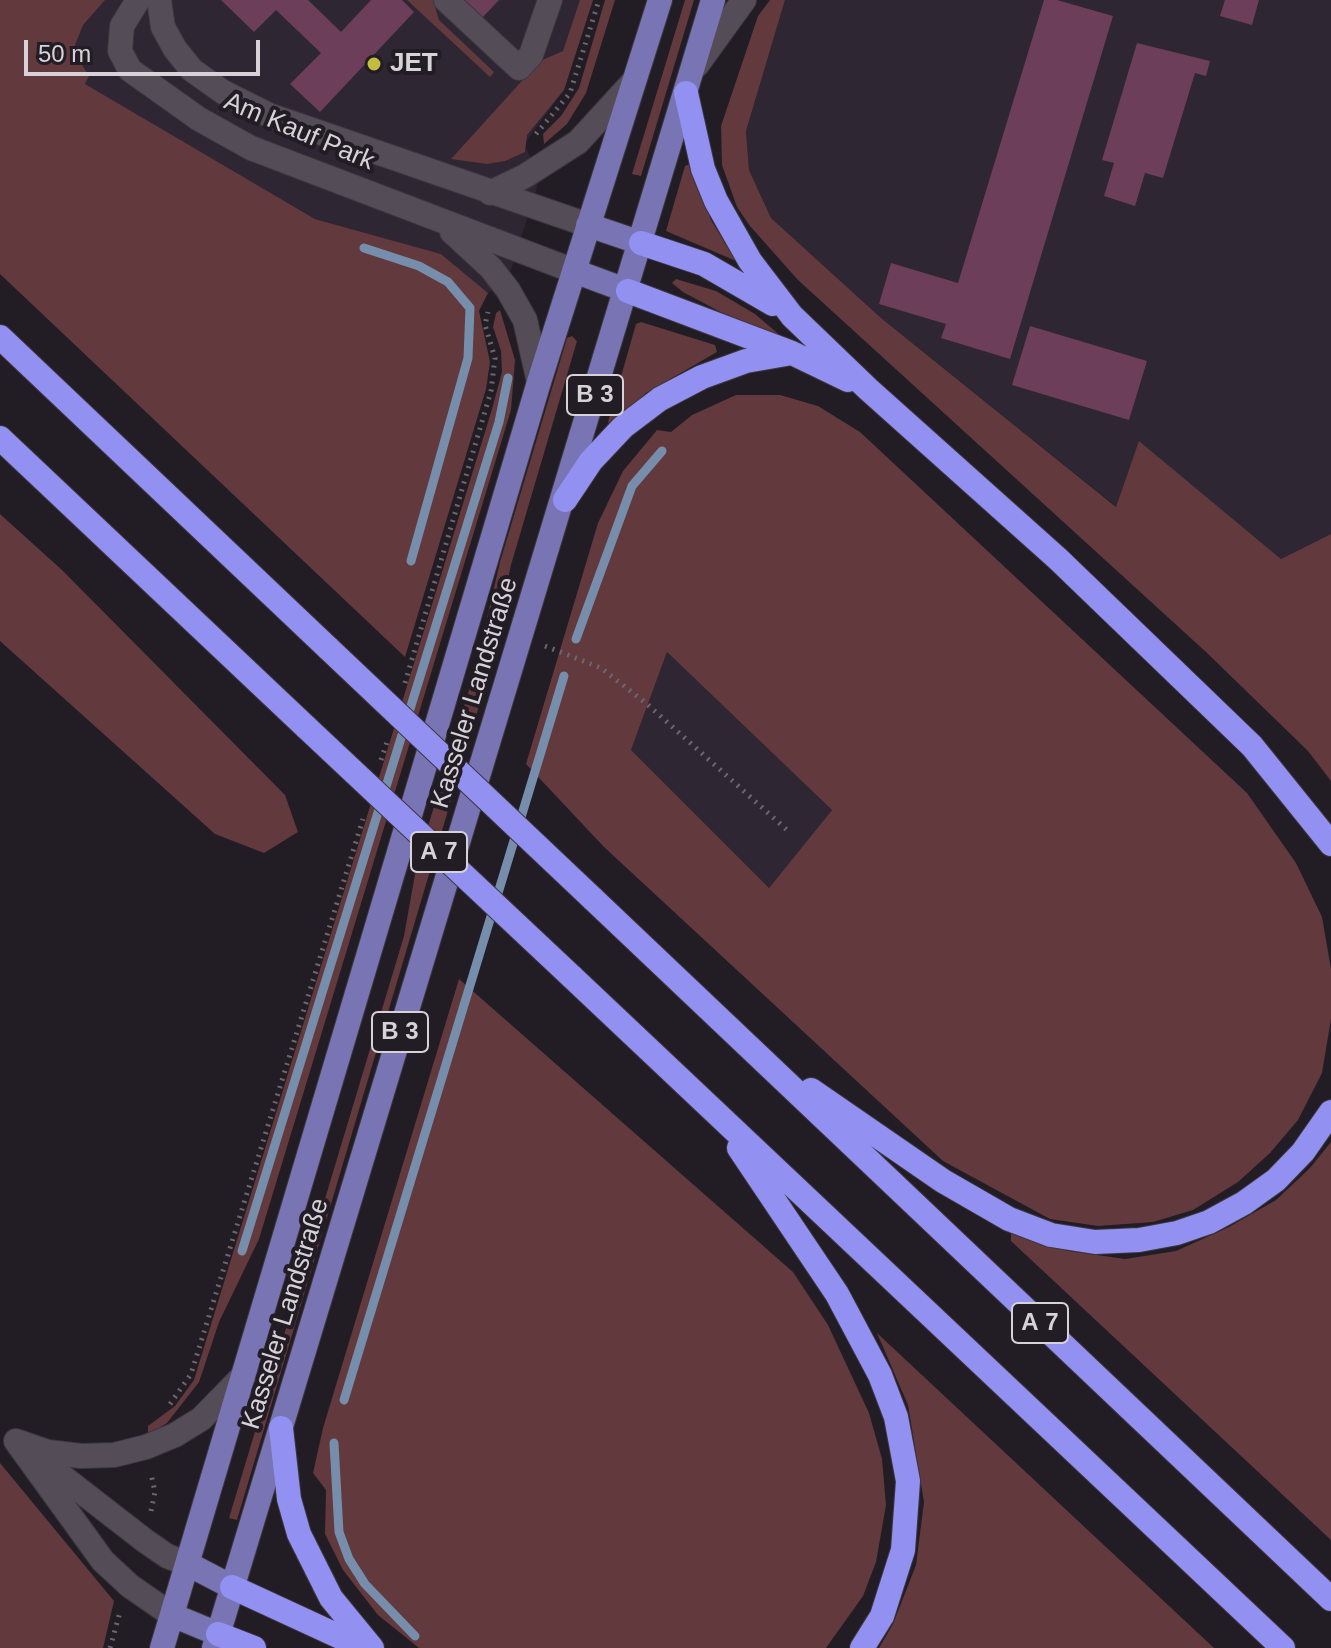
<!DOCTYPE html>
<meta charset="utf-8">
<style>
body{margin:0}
#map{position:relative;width:1331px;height:1648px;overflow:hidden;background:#221c25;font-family:Helvetica,sans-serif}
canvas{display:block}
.scale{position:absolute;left:24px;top:40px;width:236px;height:36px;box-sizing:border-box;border:4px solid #d6d2d8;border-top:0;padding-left:10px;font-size:24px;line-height:28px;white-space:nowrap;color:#d6d2d8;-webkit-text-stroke:6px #221c25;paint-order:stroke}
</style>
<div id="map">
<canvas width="1331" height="1648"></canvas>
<div class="scale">50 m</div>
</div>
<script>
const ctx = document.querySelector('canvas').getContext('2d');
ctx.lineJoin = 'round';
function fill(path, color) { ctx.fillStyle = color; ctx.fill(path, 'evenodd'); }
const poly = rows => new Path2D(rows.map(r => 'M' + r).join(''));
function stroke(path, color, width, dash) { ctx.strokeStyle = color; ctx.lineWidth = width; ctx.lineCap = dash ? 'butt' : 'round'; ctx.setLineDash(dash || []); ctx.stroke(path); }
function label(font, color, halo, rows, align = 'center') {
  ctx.font = font + ' Helvetica,sans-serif'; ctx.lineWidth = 8; ctx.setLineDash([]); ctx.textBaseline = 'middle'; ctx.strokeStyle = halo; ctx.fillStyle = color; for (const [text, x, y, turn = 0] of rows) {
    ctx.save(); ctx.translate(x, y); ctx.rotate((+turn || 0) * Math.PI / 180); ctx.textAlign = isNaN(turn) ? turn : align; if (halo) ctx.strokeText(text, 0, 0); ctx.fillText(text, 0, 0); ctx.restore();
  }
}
fill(poly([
 [0,0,593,0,564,90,524,144,539,175,536,191,508,279,488,293,441,254,315,219,62,71],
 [785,0,1331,0,1331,534,1281,559,1140,442,1117,507,881,318,771,218,749,170,746,131],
 [667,652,832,810,769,888,631,750]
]), '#2e2633');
fill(poly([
 [0,0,105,0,83,25,75,45,77,57,89,76,85,84,315,219,441,254,488,293,479,311,490,362,486,389,405,657,0,274],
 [407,0,433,0,439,20,494,72,490,77],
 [580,0,593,0,564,90,527,135,525,152,505,161,487,164,451,159,540,61,563,51],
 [605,0,615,0,586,93,567,124,544,144,543,134,561,116,579,88],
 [685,0,694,0,641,176,632,174],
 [770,0,785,0,746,131,749,170,771,218,881,318,1116,507,1139,441,1281,559,1331,534,1331,781,1308,751,1206,652,798,280,750,226,737,207,722,165,721,126,758,16],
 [690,164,711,220,736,261,666,231,685,166],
 [676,279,716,291,755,314,782,337,773,340,683,292,672,283],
 [500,310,515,360,511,410,259,1239,219,1322,199,1382,167,1423,148,1435,148,1426,175,1406,194,1380,492,409,502,372,501,351,493,327,496,313],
 [641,322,715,345,717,352,646,393,611,426,608,422,636,324],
 [572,336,577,341,511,565,485,686,237,1520,229,1518,404,936,417,863,475,670,500,562,567,338],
 [736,395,780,395,818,406,860,432,1247,793,1296,863,1322,917,1331,969,1331,1019,1322,1073,1298,1120,1270,1153,1238,1182,1193,1210,1153,1222,1098,1226,1050,1219,943,1161,604,847,526,764,598,523,623,471,657,430,671,432,692,415],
 [667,652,832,810,769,888,631,750],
 [0,514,62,570,285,795,298,832,264,853,215,834,0,641],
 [459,979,793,1272,828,1325,869,1413,882,1459,886,1505,876,1562,863,1596,826,1648,419,1648,378,1615,343,1570,325,1534,326,1490,313,1473,323,1428],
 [1331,1142,1331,1540,1011,1241,1011,1233,1069,1251,1125,1259,1176,1251,1229,1227,1276,1200,1310,1168],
 [877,1333,1214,1648,879,1648,893,1624,916,1565,924,1502,908,1405],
 [0,1463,114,1601,103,1648,0,1648]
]), '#62393c');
stroke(poly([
 [364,248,419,266,448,282,470,308,468,358,411,561],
 [576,639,632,486,662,451],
 [242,1251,499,422,508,378],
 [344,1400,564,676],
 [334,1443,339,1532,349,1559,365,1584,415,1636]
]), '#768dab', 9);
fill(poly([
 [221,0,308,0,341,32,371,0,402,0,414,12,320,112,290,84,321,53,276,10,254,32],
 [462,0,499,0,482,18],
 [1044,0,1057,0,1113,16,1010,359,941,338,946,324,879,304,891,263,958,283],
 [1225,0,1259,0,1252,25,1220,16],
 [1137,43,1210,61,1206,76,1195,73,1163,178,1145,173,1135,206,1104,196,1114,163,1102,160],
 [1030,326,1147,361,1129,420,1012,385]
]), '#6c3e59');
const minor = poly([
 [138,0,122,26,120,51,130,70,199,119,251,148,574,271],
 [159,0,163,27,175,49,192,70,223,92,269,115,588,225],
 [446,0,519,68,531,55,550,0],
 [697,65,744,0],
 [490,193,525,176,578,142,633,82],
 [452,232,491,268,508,290,525,320,539,382],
 [16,1441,48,1452,81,1456,114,1455,146,1447,175,1435,201,1419,245,1374],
 [16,1441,103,1561,130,1586,172,1615],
 [37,1457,144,1540,167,1556,188,1564]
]);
const major = poly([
 [588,225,641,243],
 [574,271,628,291],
 [188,1564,232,1587],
 [172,1615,218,1634],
 [162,1648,539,382,660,0],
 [214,1648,713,0]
]);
const highway = poly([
 [686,93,703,169,716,201,750,261,792,316,868,389,1058,559,1252,746,1331,844],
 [641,243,704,264,773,304],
 [628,291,792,353,848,380],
 [0,337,329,649],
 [0,438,307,728],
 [565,500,591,461,623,427,660,399,702,377,746,361,792,353],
 [592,898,1331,1599],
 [571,976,1283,1648],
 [811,1090,943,1181,1009,1219,1051,1235,1095,1242,1139,1240,1177,1233,1209,1222,1244,1203,1276,1180,1303,1152,1331,1112],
 [739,1148,837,1294,880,1375,896,1417,908,1481,903,1550,882,1616,862,1648],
 [281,1428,289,1499,299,1534,331,1598,372,1648],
 [232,1587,364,1648],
 [218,1634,254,1648]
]);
stroke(minor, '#3c373e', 26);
stroke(major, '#3c373e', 26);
stroke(highway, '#3c373e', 26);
stroke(poly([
 [536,134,570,93,599,0],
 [545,646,601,668,647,704,787,830],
 [405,683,491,391,495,358,485,325,488,312],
 [381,760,388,739],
 [170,1404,191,1374,363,819],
 [151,1511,155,1492,151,1474],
 [110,1648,120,1612]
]), '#6c676e', 5, [2, 6]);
stroke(minor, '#544d58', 24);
stroke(major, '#7975b4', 24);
stroke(highway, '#9290f1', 24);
const highwayBridge = poly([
 [329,649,592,898],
 [307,728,571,976]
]);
stroke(highwayBridge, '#3c373e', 26, []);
stroke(highwayBridge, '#9290f1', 24);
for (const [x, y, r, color] of [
 [374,64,8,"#c2bd3f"]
]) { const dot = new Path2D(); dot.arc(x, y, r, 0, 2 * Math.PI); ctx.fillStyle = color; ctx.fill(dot); stroke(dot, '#221c25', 3); }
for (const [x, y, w] of [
 [595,395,56],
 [439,852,56],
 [400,1032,56],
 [1040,1323,56]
]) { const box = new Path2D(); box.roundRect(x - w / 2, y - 20, w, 40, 6); ctx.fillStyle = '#221c25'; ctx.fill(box); stroke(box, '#d6d2d8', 2); }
label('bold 24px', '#d6d2d8', null, [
 ["B 3",595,395],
 ["A 7",439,852],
 ["B 3",400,1032],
 ["A 7",1040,1323]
]);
label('bold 26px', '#d6d2d8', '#221c25', [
 ["JET",390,64]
], 'left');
label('26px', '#d6d2d8', '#221c25', [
 ["Am Kauf Park",299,132,23],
 ["Kasseler Landstraße",475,693,-73],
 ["Kasseler Landstraße",286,1314,-73]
]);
</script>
